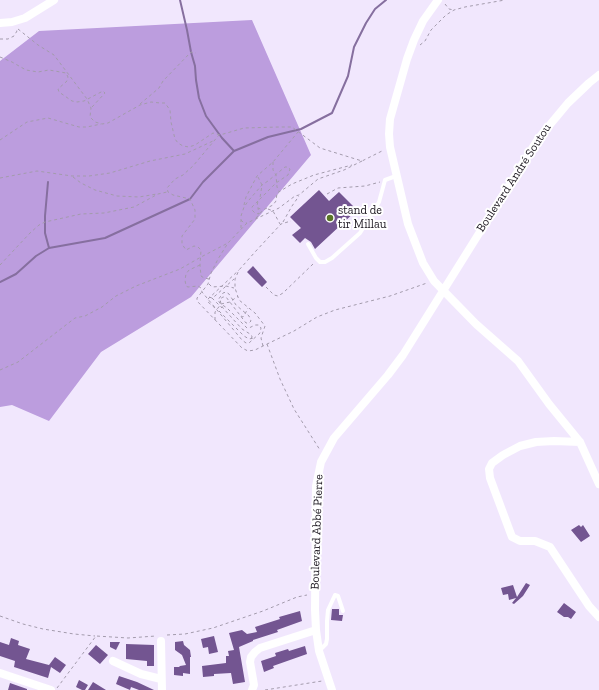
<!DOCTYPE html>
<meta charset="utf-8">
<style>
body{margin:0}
canvas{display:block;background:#f1e7fd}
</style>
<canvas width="599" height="690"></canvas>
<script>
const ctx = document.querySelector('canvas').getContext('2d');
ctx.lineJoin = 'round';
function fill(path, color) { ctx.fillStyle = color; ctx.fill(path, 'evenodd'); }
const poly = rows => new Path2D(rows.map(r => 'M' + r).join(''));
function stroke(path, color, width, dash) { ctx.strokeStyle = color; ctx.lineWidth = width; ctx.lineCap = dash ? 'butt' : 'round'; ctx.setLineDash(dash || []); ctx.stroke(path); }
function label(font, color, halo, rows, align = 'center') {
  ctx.font = font + ' "Zilla Slab",serif'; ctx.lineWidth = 4; ctx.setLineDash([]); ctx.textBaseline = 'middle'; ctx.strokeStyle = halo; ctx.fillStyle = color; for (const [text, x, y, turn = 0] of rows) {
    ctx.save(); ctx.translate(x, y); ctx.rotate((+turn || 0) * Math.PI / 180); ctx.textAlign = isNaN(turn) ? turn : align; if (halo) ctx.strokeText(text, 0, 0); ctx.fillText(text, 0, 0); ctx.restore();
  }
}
fill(poly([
 [252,20,311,155,191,297,101,352,49,421,12,405,0,407,0,61,39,31]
]), '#bc9dde');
stroke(poly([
 [180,0,187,30,191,52,195,66,196,80,199,98,206,116,222,138,234,151],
 [48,182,45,216,45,233,49,248],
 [0,282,16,274,36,256,49,248,105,238,190,199,203,182,234,151,268,137,301,129,332,113,348,76,354,47,366,23,375,9,386,0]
]), '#866f9f', 2);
fill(poly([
 [319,190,329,201,339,192,357,210,315,249,311,242,305,238,300,243,292,235,301,228,290,217],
 [253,266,267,282,262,287,247,272],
 [579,525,581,527,583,525,590,536,581,542,571,530],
 [526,583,530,585,523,596,514,604,512,603,516,598,509,600,508,594,503,595,501,588,513,585,517,597],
 [564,603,576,612,571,619,568,617,564,617,557,612],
 [332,609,339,609,339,615,343,615,342,621,331,620],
 [300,611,302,621,277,630,278,632,253,640,253,641,239,647,245,682,233,684,231,673,214,674,214,676,203,677,202,666,226,663,226,656,229,656,228,651,234,650,229,633,242,630,247,634,257,632,255,627,280,619,279,617],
 [214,636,218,652,209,654,208,647,203,648,201,639],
 [11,638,19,641,18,645,30,649,26,659,49,665,55,657,66,665,60,673,51,667,48,678,14,667,15,661,0,656,0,642,9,645],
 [183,641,184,645,190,650,191,657,190,657,190,674,183,673,183,676,174,675,174,667,179,667,180,666,186,665,182,655,175,650,175,642],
 [110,642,120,642,116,650,110,647],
 [126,644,154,645,154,666,147,666,147,661,126,659],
 [96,645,108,655,100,664,88,654],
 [305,646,307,654,273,666,274,668,264,672,261,661,276,656,275,653,288,649,289,651],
 [119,676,137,682,154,690,139,690,131,687,130,690,116,684],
 [79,680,88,685,85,690,82,690,76,687],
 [93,682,106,690,88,690],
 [10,683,27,689,27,690,8,690]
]), '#735591');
stroke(poly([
 [445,4,449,9,454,10],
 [18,29,38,45,54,55,87,99,91,108,90,117,95,122,102,124,108,123,140,105,151,102,160,103,165,103,170,110,171,122,175,139,178,143,183,146,189,147,195,145,213,133,220,135,244,128,279,127,292,127,320,148,362,161,384,150],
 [0,39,8,39,14,36,17,31,16,28],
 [420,45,425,41,431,30,446,15,454,10,465,7,505,0],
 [0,57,12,62,26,70,38,72,49,70,66,73,68,77,67,81,58,89,59,92,72,101,77,102,84,101,103,91,105,93,92,107],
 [140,104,159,88,163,81,191,52,196,53],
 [0,140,27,122,48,118,79,127,87,127,101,124],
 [362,161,344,170,318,179,299,195,295,196,279,208,247,223,228,243,218,259,211,273,208,284,197,298,197,301,242,348,248,351,255,350,263,346,294,331,317,317,335,310,390,296,427,283],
 [273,162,273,170,276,175,277,187,279,191],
 [73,177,81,183,95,190,117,196,139,197,157,194],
 [258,177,262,185,260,198],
 [0,178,37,171,72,176,89,176,110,173,150,161,185,154,213,141],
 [327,194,338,188,365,186,380,182],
 [258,201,252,207,252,210,255,213,259,214,258,208],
 [244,205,246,197,257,176,273,162,298,132],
 [268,209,273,211,280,224],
 [256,218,263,210,273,205,276,201,277,193,292,184,314,175,352,165],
 [241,220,244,223,247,223],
 [283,222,292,206,299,196],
 [241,228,241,216,244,207,249,200,262,185,268,181,285,167,288,167,290,169,288,175,276,183,258,201,257,206,258,208,263,210],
 [0,265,30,233,39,225,45,222,81,214,104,213,134,207,158,194,167,192],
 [200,265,189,270,186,274,185,280,186,286,188,287,198,286,201,288,202,292,242,340,246,343,249,343,260,333,261,328,259,325,255,325,249,328,247,328,227,308,221,304,220,299,223,297,226,297,246,323,249,323,251,321,249,316,236,305,229,294,226,292,223,293,218,300,223,308,232,318,242,329,250,334,252,336,251,341],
 [209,279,204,278,201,276,200,265,201,250,198,247,194,246,186,250,182,244,182,236,195,219,195,210,190,199,173,195,168,192,167,188,175,179,183,175,193,166,219,135],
 [209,284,212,287,226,286,234,288],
 [266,287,274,295,278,296,283,293,313,264],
 [209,297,212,298,215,296,234,279],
 [212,298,222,308],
 [215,308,208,302,208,299,239,270],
 [219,311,244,336,249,339,254,338],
 [241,316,243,317,244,316,248,308],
 [215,320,215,312,221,304,230,302,238,296],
 [267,344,280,379,294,409,320,450],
 [263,346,261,338,265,326,255,313,239,300,235,288,235,279,239,270,255,252,281,224,291,221],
 [0,370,18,362,75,318,85,316,102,307,116,296,136,286,180,269,201,257,228,243],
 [0,616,23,624,43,629,74,634,95,636],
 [167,635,185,634,213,628,263,611,297,597,307,595],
 [57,688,96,636,128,638,156,636],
 [265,690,322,681]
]), '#a39bac', 1, [3, 3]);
stroke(poly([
 [308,244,316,258,320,262,325,262,332,258,360,233,379,202,385,180,396,176],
 [320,650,326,644,327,639,327,621,328,610,335,595,338,596,343,611]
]), '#fff', 4);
stroke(poly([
 [438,0,423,21,414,40,407,59,390,119,389,134,390,147,408,224,423,263,434,281,476,324,518,361,549,404,580,442,599,484],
 [0,23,12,22,25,18,54,0],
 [580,442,554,441,536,442,520,446,503,455,492,463,489,469,490,478,512,537,520,541,535,541,550,547,589,606,599,617],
 [161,641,162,690],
 [113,661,141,674,161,679],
 [0,673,51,690],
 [252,690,254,685,250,662,251,657,255,652,260,648,316,630],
 [332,690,319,651,316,630,315,610,316,486,321,462,334,438,388,375,403,355,538,139,568,103,589,83,599,75]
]), '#fff', 8);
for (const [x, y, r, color] of [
 [330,218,4,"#5a7528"]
]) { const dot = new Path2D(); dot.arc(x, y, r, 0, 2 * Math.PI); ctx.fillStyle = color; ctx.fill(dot); stroke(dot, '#fff', 1.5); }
label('12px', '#1a151e', '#fff', [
 ["Boulevard André Soutou",514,178,-57],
 ["Boulevard Abbé Pierre",317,532,-88]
]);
label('12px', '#1a151e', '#fff', [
 ["stand de",338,211],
 ["tir Millau",338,225]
], 'left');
</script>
